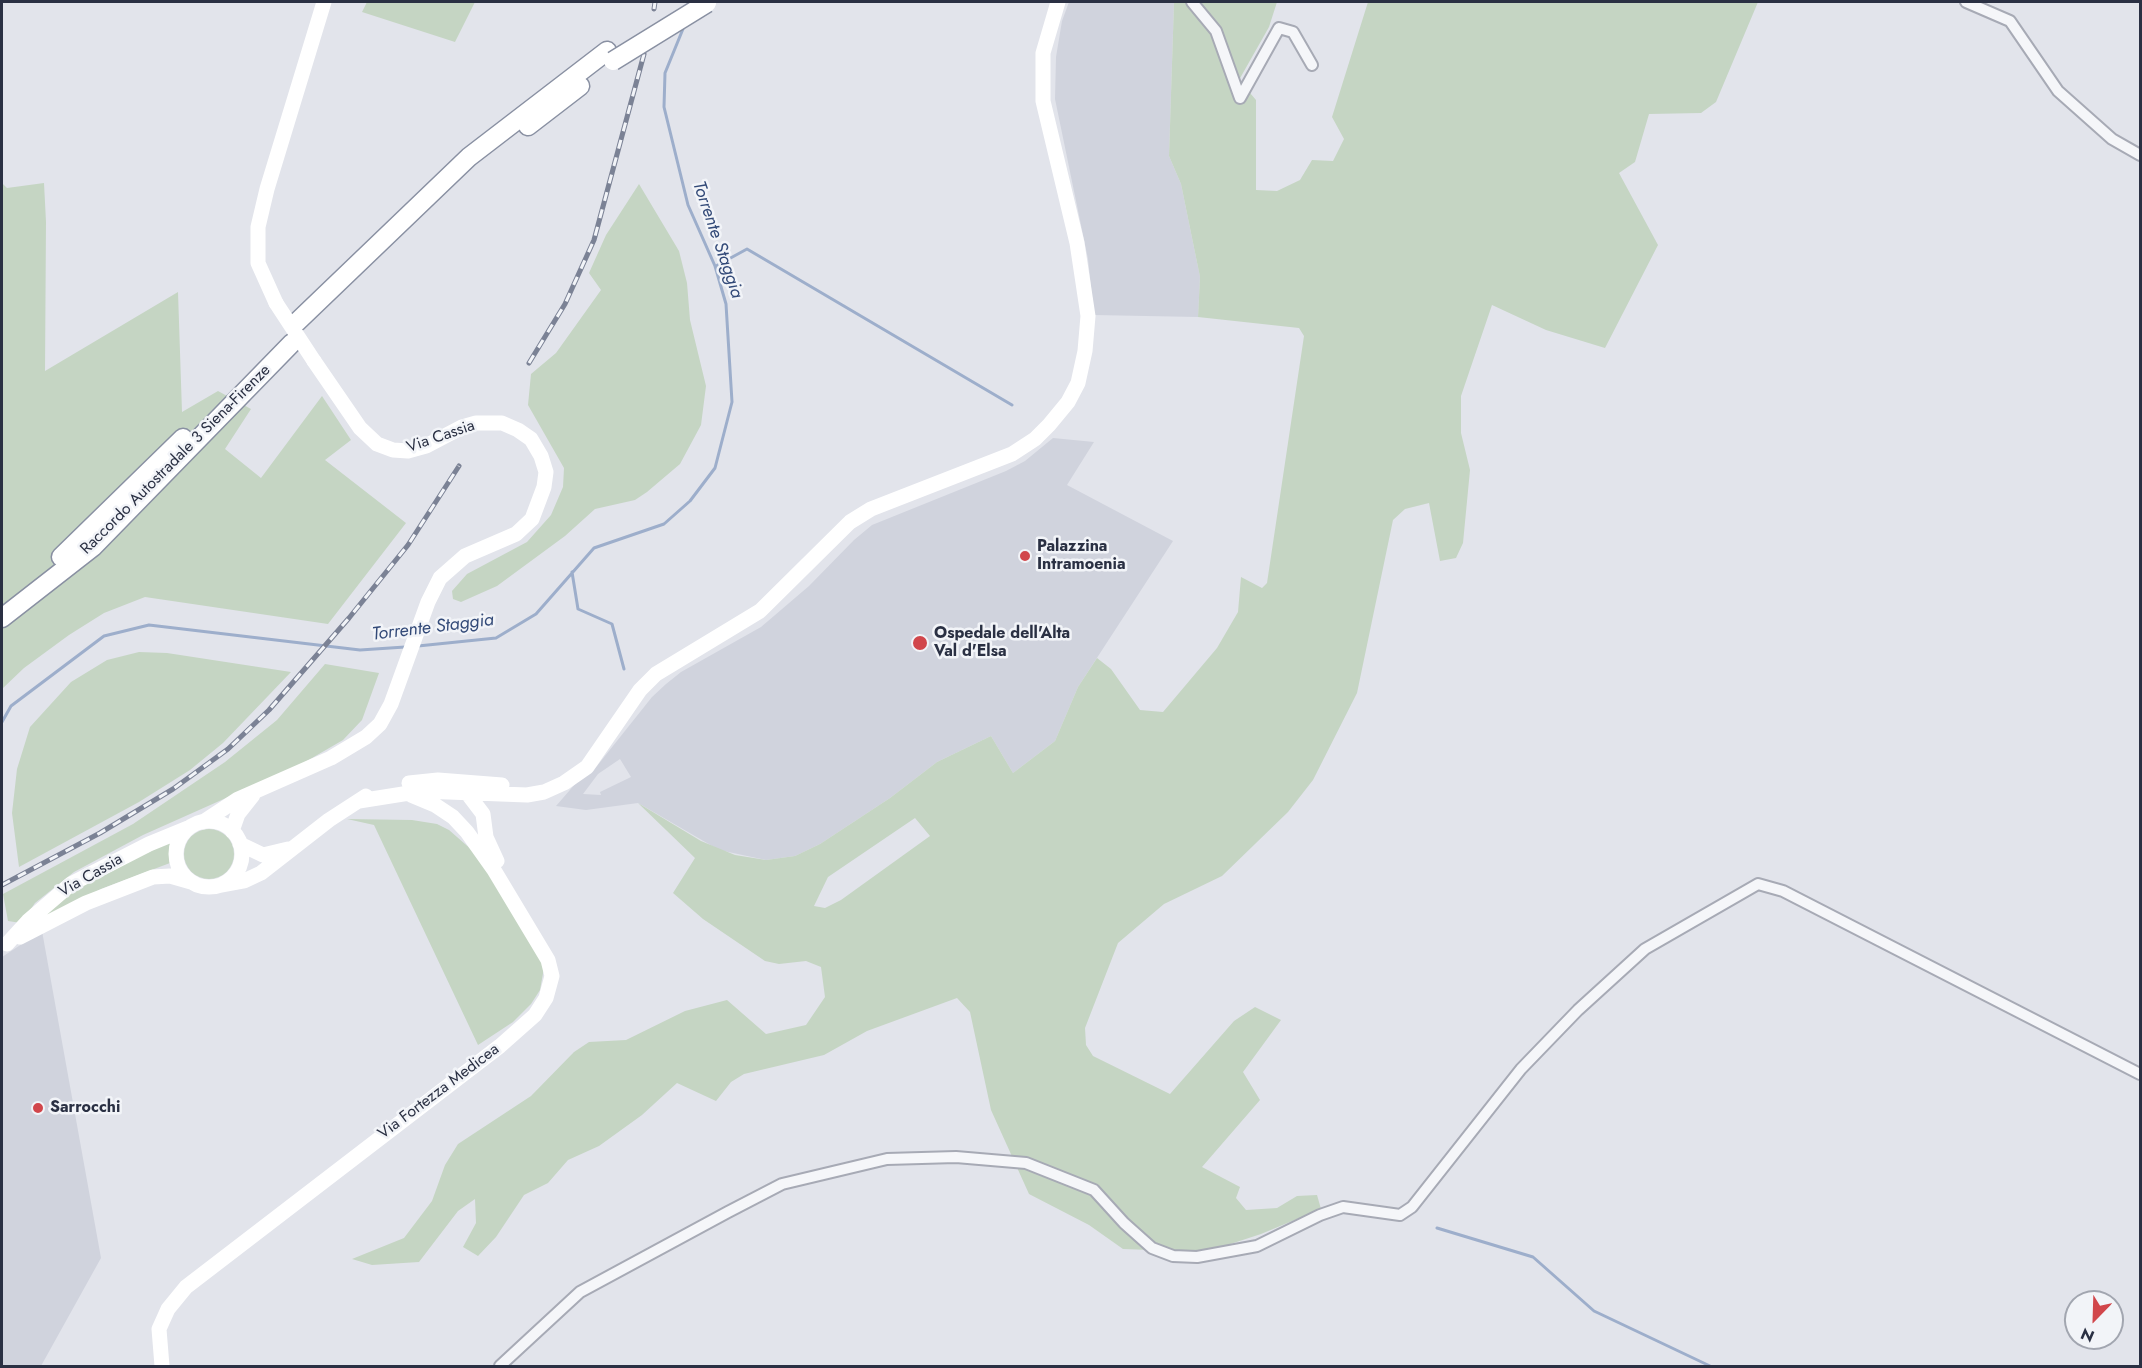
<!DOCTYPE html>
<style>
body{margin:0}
#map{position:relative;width:2142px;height:1368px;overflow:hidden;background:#e2e4eb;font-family:Jost,sans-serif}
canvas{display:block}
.frame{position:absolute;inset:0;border:3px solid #2a3043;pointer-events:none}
.north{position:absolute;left:2064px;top:1290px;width:60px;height:60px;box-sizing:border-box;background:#f2f4f8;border:2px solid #a2a6b0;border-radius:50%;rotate:203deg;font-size:16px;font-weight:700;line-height:24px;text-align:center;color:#2a3043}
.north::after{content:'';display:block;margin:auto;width:21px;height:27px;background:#d1464b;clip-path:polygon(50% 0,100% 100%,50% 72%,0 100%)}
</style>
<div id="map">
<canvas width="2142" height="1368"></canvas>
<div class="frame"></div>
<div class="north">N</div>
</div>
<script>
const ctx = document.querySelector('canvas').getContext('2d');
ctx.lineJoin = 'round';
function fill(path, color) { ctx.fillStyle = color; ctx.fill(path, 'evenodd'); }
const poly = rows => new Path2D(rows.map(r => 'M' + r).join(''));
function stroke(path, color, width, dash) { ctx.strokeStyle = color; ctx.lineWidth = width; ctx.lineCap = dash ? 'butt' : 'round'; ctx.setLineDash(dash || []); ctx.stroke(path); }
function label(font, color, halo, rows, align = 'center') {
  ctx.font = font + ' Jost,sans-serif'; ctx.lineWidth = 5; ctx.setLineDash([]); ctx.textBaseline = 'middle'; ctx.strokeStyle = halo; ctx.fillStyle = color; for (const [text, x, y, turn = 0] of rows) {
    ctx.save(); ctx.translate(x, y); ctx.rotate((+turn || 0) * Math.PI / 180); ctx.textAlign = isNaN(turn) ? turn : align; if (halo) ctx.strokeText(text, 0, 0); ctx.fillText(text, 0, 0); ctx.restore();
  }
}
fill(poly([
 [1069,2,1174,2,1169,156,1181,184,1200,277,1198,317,1094,315,1088,259,1055,99,1056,57,1062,21],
 [1053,438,1094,442,1067,485,1173,541,1078,687,1055,741,1013,773,991,736,937,762,890,798,820,844,795,856,766,860,719,850,638,803,586,810,556,806,576,783,597,766,652,697,666,684,681,672,761,627,809,586,854,540,872,525,1006,471,1025,461],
 [620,759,631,777,600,792,601,795,583,794,598,774],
 [42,931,101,1258,41,1366,2,1366,2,957]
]), '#d0d3dd');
fill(poly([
 [367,2,475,2,455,42,362,12],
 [1174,2,1277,2,1269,27,1239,80,1256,100,1256,190,1277,191,1300,180,1312,160,1333,161,1344,139,1332,117,1368,2,1758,2,1716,102,1701,113,1649,114,1635,162,1619,173,1658,245,1605,348,1546,330,1492,305,1461,396,1461,433,1470,470,1463,543,1456,558,1440,561,1429,503,1405,509,1393,520,1357,693,1313,780,1288,812,1222,876,1164,904,1118,943,1085,1028,1086,1045,1093,1056,1170,1094,1234,1021,1255,1007,1281,1020,1243,1072,1260,1100,1202,1167,1240,1187,1236,1198,1246,1210,1277,1208,1297,1196,1317,1195,1321,1209,1261,1234,1206,1252,1123,1249,1089,1225,1029,1194,991,1110,970,1012,957,998,867,1031,824,1055,744,1074,731,1082,716,1101,677,1083,642,1115,599,1146,568,1160,548,1183,524,1195,496,1237,478,1256,463,1247,476,1223,475,1199,458,1211,419,1262,372,1265,352,1259,404,1238,432,1201,445,1165,458,1144,531,1096,574,1052,589,1042,626,1040,685,1011,727,1000,766,1034,806,1025,825,997,821,967,806,961,779,964,765,961,703,919,673,893,695,858,638,803,701,841,735,855,766,860,795,856,820,844,890,798,937,762,991,736,1013,773,1055,741,1078,687,1097,658,1111,669,1140,710,1163,712,1217,648,1238,612,1241,577,1262,588,1267,583,1304,336,1299,328,1198,317,1200,277,1181,184,1169,156],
 [915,818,930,836,841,900,825,908,814,906,828,877],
 [2,183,7,188,44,183,46,222,45,371,178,292,182,412,218,391,251,409,225,449,261,478,322,396,351,440,325,460,406,523,328,624,145,597,104,613,69,635,24,668,2,689],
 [639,184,679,251,687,283,690,320,706,386,701,425,680,464,647,492,635,500,595,509,565,536,497,586,461,602,453,599,452,591,467,574,527,542,551,515,563,487,564,468,528,405,531,374,556,353,601,290,589,273,606,235],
 [139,652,167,653,291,672,223,743,190,770,139,802,19,867,12,813,17,769,30,727,71,682,107,660],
 [325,664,379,673,362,720,343,740,300,765,143,835,74,872,35,903,21,923,8,921,3,894,133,824,225,762,277,720],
 [347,819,412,820,437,824,449,830,473,851,531,937,544,968,540,990,531,1004,513,1022,478,1045,374,825],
 '184 854a25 25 0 1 1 50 0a25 25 0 1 1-50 0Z',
 [170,842,170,863,101,889,44,919,45,913,87,881]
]), '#c5d5c3');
stroke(poly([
 [716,266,747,249,1012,405],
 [572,572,578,609,612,624,624,669],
 [418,646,496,638,536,614,594,548,664,524,690,501,715,468,732,402,726,304,715,266,688,205,664,107,665,73,685,24],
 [2,722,11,706,104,636,149,625,360,650,405,647],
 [1437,1228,1533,1257,1594,1311,1710,1366]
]), '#9daecb', 3);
const minor = poly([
 [1192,2,1216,31,1240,98,1279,28,1293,32,1312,65],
 [1966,2,2010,21,2058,91,2112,139,2140,155],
 [500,1366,580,1292,728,1212,782,1184,887,1159,956,1157,1026,1163,1094,1190,1124,1223,1152,1248,1173,1256,1197,1257,1257,1246,1320,1215,1343,1207,1400,1215,1412,1207,1521,1069,1578,1010,1645,949,1758,884,1783,891,2140,1074]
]);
const motorway = poly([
 [528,126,580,86],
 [297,322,469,157,607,51],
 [61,557,183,438],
 [2,618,93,547,292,343]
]);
stroke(minor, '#a7aab5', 14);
stroke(motorway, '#8990a2', 21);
stroke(minor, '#f5f6f9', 10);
stroke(poly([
 [276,303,258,263,258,227,267,189,324,2],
 [409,783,438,780,502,785],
 [464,789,483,814,486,837,497,861],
 [359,801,422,791,527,795,544,792,564,783,587,767,640,690,656,674,760,611,850,522,871,509,1012,454,1035,439,1049,425,1068,402,1078,383,1085,351,1088,316,1077,243,1043,101,1043,53,1058,2],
 '176 854a33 33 0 1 1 66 0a33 33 0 1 1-66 0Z',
 [203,822,238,799,331,758,366,737,380,724,391,704,428,602,440,578,465,556,516,534,532,519,544,487,546,472,541,456,531,439,518,430,502,423,476,423,462,427,426,446,408,451,393,450,377,444,360,428,314,361],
 [232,831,238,814,253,795],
 [240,844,263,855,288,849],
 [217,886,244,881,261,873,329,820,366,796],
 [20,937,86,903,153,877,170,876,191,882],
 [7,944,28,921,71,884,149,844,188,828],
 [162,1366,159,1329,168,1309,186,1287,500,1046,535,1015,546,998,552,976,548,960,494,870,467,832,453,817,435,805,411,795]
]), '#fff', 15);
stroke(motorway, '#fff', 18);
const rail = poly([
 [654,9,655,2],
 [529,363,565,304,594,240,644,54],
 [2,885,100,833,173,789,228,749,269,710,349,618,408,545,459,466]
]);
stroke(rail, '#7b8295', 5);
stroke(rail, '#f2f4f8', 3, [9]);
const motorwayBridge = poly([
 [613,61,707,3]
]);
stroke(motorwayBridge, '#8990a2', 21, []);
stroke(poly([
 [276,303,314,361]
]), '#fff', 15);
stroke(motorwayBridge, '#fff', 18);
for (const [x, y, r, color] of [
 [1025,556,6,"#d1464b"],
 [920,643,8,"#d1464b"],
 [38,1108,6,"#d1464b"]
]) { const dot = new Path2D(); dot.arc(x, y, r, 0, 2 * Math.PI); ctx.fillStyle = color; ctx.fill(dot); stroke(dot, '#f2f4f8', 2); }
label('16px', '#2a3043', '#f2f4f8', [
 ["Via Cassia",441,437,-19],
 ["Raccordo Autostradale 3 Siena-Firenze",176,460,-45],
 ["Via Cassia",91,876,-30],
 ["Via Fortezza Medicea",439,1092,-37]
]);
label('bold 16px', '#2a3043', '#f2f4f8', [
 ["Palazzina",1037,547],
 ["Intramoenia",1037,565],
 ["Ospedale dell'Alta",934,634],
 ["Val d'Elsa",934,652],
 ["Sarrocchi",50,1108]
], 'left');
label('italic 18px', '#334a78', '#f2f4f8', [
 ["Torrente Staggia",717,240,71],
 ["Torrente Staggia",433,628,-7]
]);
</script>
